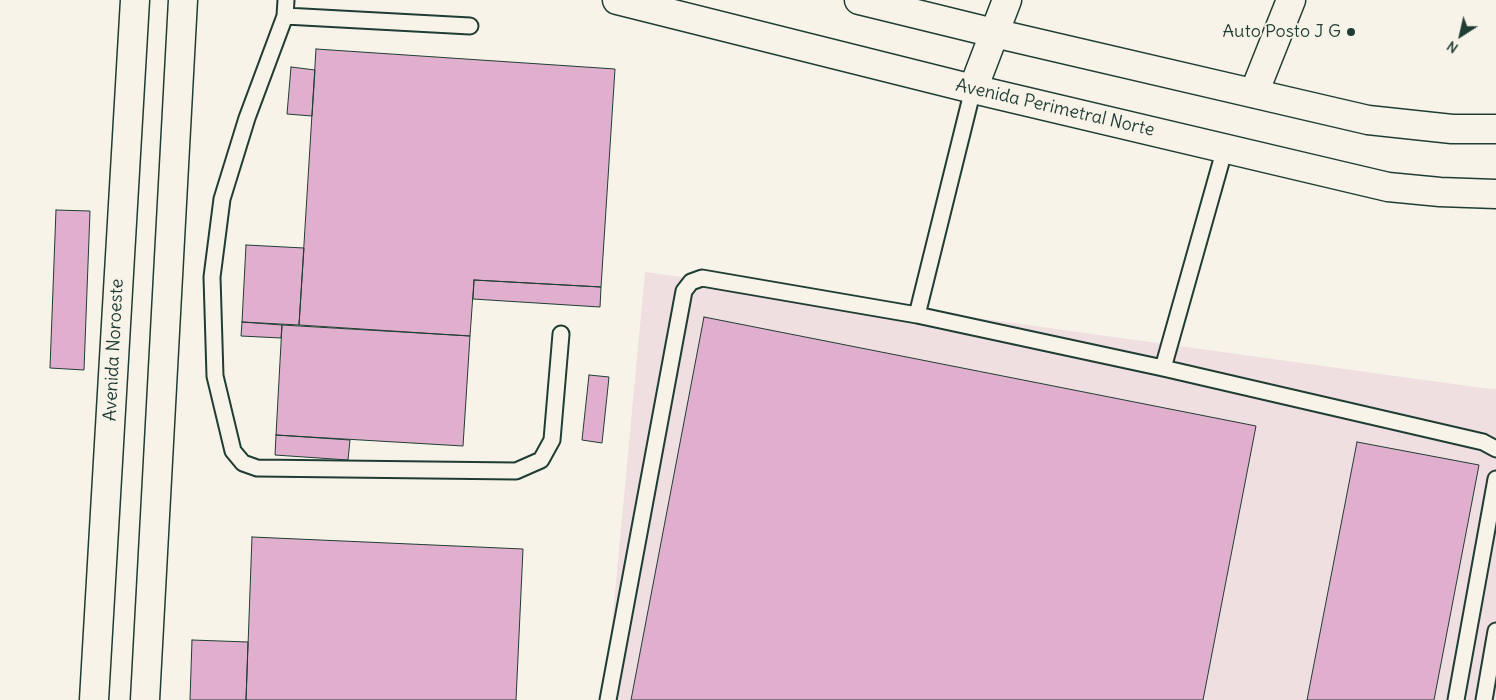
<!DOCTYPE html>
<style>
body{margin:0}
#map{position:relative;width:1496px;height:700px;overflow:hidden;background:#f7f3e8;font-family:Delius,sans-serif}
canvas{display:block}
.north{position:absolute;left:1436px;top:10px;width:50px;height:50px;-webkit-text-stroke:4px #f7f3e8;paint-order:stroke;rotate:215deg;font-size:14px;font-weight:700;line-height:20px;text-align:center;color:#1f3d34}
.north::after{content:'';display:block;margin:auto;width:18px;height:22px;background:#1f3d34;clip-path:polygon(50% 0,100% 100%,50% 72%,0 100%)}
</style>
<div id="map">
<canvas width="1496" height="700"></canvas>
<div class="north">N</div>
</div>
<script>
const ctx = document.querySelector('canvas').getContext('2d');
ctx.lineJoin = 'round';
function fill(path, color) { ctx.fillStyle = color; ctx.fill(path, 'evenodd'); }
const poly = rows => new Path2D(rows.map(r => 'M' + r).join(''));
function stroke(path, color, width, dash) { ctx.strokeStyle = color; ctx.lineWidth = width; ctx.lineCap = dash ? 'butt' : 'round'; ctx.setLineDash(dash || []); ctx.stroke(path); }
function label(font, color, halo, rows, align = 'center') {
  ctx.font = font + ' Delius,sans-serif'; ctx.lineWidth = 4; ctx.setLineDash([]); ctx.textBaseline = 'middle'; ctx.strokeStyle = halo; ctx.fillStyle = color; for (const [text, x, y, turn = 0] of rows) {
    ctx.save(); ctx.translate(x, y); ctx.rotate((+turn || 0) * Math.PI / 180); ctx.textAlign = isNaN(turn) ? turn : align; if (halo) ctx.strokeText(text, 0, 0); ctx.fillText(text, 0, 0); ctx.restore();
  }
}
fill(poly([
 [645,272,1482,388,1496,389,1496,700,605,700]
]), '#f0dfe0');
const building = poly([
 [316,49,615,69,601,287,474,280,470,336,299,325,316,49],
 [291,67,315,70,312,116,287,114,291,67],
 [56,210,90,211,84,370,50,368,56,210],
 [246,245,304,248,299,325,242,322,246,245],
 [474,280,601,287,600,307,473,299,474,280],
 [704,317,1256,426,1203,700,631,700,704,317],
 [242,322,282,325,281,338,241,336,242,322],
 [282,325,470,336,463,446,276,435,282,325],
 [589,375,609,377,602,443,582,440,589,375],
 [276,435,350,440,348,460,275,455,276,435],
 [1357,442,1479,465,1434,700,1307,700,1357,442],
 [252,537,523,549,516,700,246,700,252,537],
 [192,640,248,642,246,700,190,700,192,640]
]);
fill(building, '#e1afce');
stroke(building, '#1f3d34', 1);
const service = poly([
 [286,0,285,16,470,26],
 [285,16,247,118,222,199,212,277,215,376,233,451,243,463,257,468,516,471,541,460,552,440,561,334],
 [917,315,973,89],
 [1163,368,1225,148],
 [608,700,684,291,691,282,702,278,917,315,1163,368,1483,442,1496,449],
 [1456,700,1496,479],
 [1484,700,1496,631]
]);
const minor = poly([
 [973,89,1007,0],
 [1254,93,1291,0]
]);
const primary = poly([
 [94,700,135,0],
 [145,700,183,0]
]);
const trunk = poly([
 [617,0,973,89,1388,187,1440,192,1496,194],
 [859,0,994,33,1368,120,1452,129,1496,129]
]);
stroke(service, '#1f3d34', 19);
stroke(minor, '#1f3d34', 31);
stroke(primary, '#1f3d34', 31);
stroke(trunk, '#1f3d34', 31);
stroke(service, '#f7f3e8', 15);
stroke(minor, '#f7f3e8', 28);
stroke(primary, '#f7f3e8', 28);
stroke(trunk, '#f7f3e8', 28);
for (const [x, y, r, color] of [
 [1351,32,5,"#1f3d34"]
]) { const dot = new Path2D(); dot.arc(x, y, r, 0, 2 * Math.PI); ctx.fillStyle = color; ctx.fill(dot); stroke(dot, '#f7f3e8', 2); }
label('18px', '#1f3d34', '#f7f3e8', [
 ["Auto Posto J G",1341,32]
], 'right');
label('18px', '#1f3d34', '#f7f3e8', [
 ["Avenida Perimetral Norte",1055,108,13],
 ["Avenida Noroeste",114,350,-87]
]);
</script>
